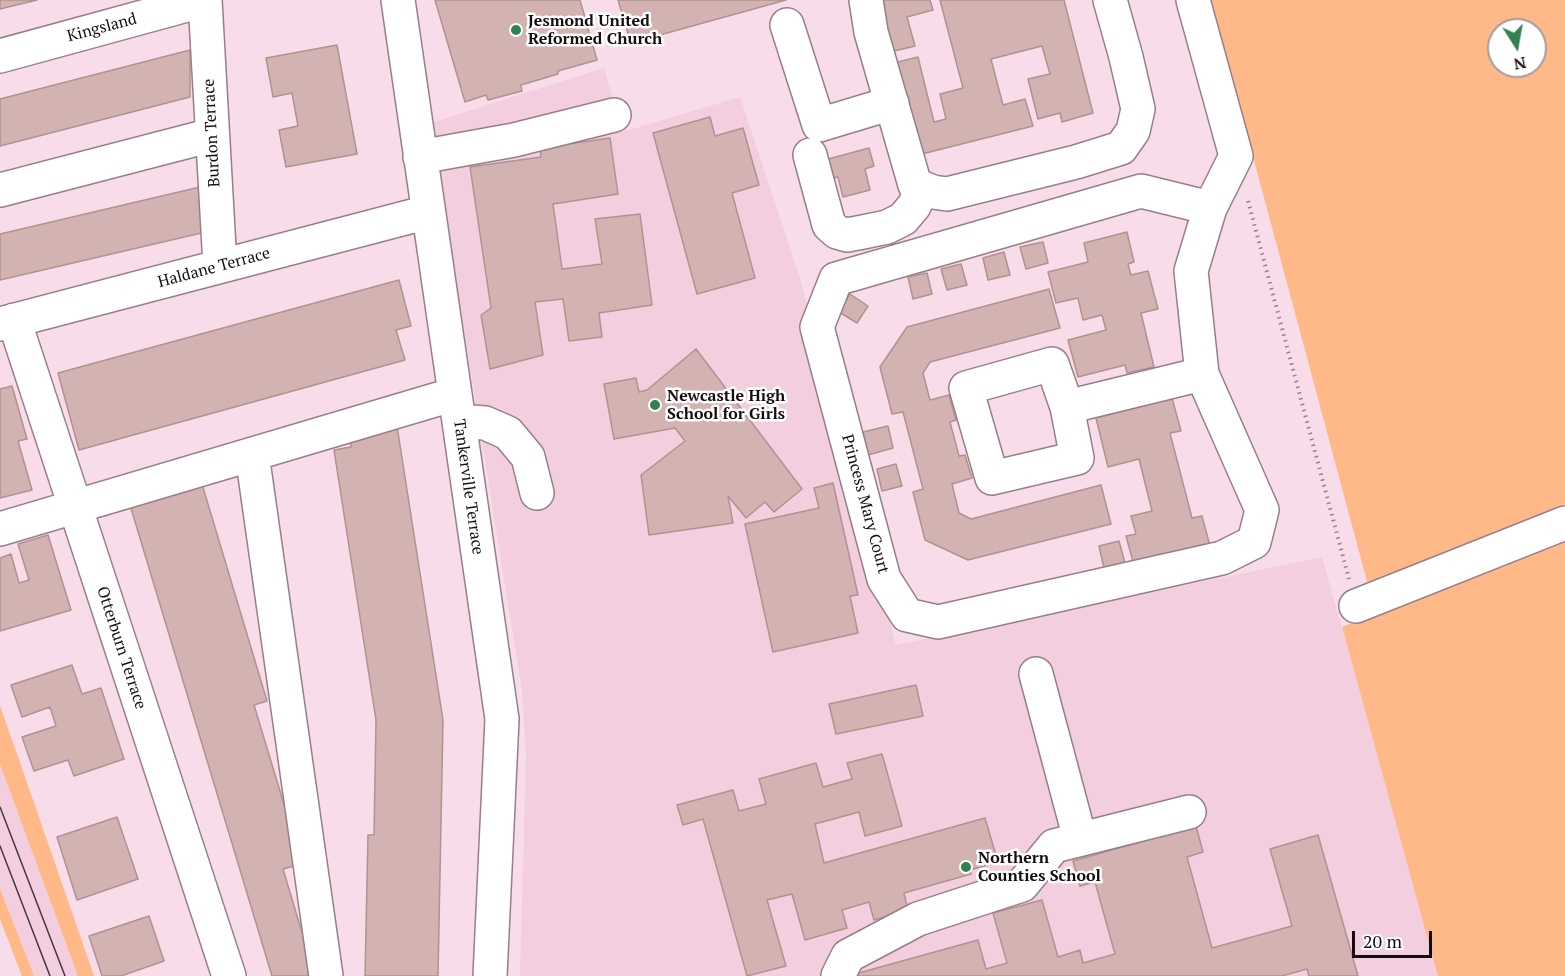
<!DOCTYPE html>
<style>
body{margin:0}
#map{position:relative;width:1565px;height:976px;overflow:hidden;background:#f9dce9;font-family:"PT Serif",serif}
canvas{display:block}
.north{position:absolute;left:1487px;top:18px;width:60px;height:60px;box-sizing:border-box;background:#fff;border:2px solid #a29ea0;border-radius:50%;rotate:169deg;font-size:16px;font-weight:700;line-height:24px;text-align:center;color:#160d11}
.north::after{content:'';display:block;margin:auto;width:21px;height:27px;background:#318152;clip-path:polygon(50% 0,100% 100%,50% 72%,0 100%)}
.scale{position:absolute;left:1352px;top:931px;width:80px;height:27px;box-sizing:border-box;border:3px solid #160d11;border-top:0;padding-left:8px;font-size:18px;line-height:21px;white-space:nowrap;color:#160d11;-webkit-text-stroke:4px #fff;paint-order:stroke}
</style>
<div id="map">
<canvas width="1565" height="976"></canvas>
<div class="north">N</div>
<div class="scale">20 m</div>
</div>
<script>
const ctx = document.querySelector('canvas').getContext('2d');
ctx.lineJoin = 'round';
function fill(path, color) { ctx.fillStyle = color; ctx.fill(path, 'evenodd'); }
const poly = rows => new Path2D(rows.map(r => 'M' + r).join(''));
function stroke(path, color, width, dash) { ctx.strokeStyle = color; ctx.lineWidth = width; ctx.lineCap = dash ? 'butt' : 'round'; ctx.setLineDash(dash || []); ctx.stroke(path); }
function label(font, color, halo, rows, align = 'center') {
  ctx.font = font + ' "PT Serif",serif'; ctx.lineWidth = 5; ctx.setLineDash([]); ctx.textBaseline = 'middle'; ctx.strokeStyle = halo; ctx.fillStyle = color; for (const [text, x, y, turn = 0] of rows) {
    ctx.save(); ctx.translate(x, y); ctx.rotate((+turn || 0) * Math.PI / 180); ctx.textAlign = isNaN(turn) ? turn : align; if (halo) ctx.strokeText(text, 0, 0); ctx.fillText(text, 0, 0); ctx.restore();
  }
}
fill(poly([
 [604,68,622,132,740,97,800,278,896,645,1322,557,1439,976,520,976,526,757,522,691,431,123],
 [0,706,94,976,22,976,0,919]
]), '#f3cedf');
fill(poly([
 [1211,0,1565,0,1565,504,1368,585],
 [1499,30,1535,30,1535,66,1499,66],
 [1565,536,1565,976,1438,976,1342,627],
 [0,706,23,771,94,976,78,976,0,764],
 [0,889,34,976,22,976,0,919]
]), '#ffb887');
const building = poly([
 [0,0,37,0,0,9,0,0],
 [435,0,580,0,597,60,558,71,558,74,521,85,522,91,488,100,486,95,465,102,435,0],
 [618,0,786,0,631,43,618,0],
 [872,0,930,0,933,10,907,17,915,46,886,53,872,0],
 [940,0,1064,0,1093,113,1062,122,1060,113,1038,119,1028,79,1050,74,1042,46,991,59,1003,105,1025,99,1033,126,918,155,894,63,918,57,934,122,946,119,940,94,963,88,940,0],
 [337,45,357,154,286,167,279,130,298,126,292,93,273,97,266,58,337,45],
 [190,50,190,97,0,146,0,99,190,50],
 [710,117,715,136,743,128,759,185,732,193,755,278,697,294,653,133,710,117],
 [610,138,618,194,553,204,562,269,602,264,595,219,640,214,652,305,599,313,602,337,569,341,563,299,535,302,543,355,490,369,481,315,491,308,470,167,541,157,540,148,610,138],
 [869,148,874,166,865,169,870,190,843,197,838,177,826,180,821,161,869,148],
 [200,187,210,231,0,280,0,234,200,187],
 [1127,232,1134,262,1128,264,1131,275,1148,271,1158,309,1141,313,1154,367,1127,373,1125,365,1078,377,1068,340,1106,330,1102,315,1083,320,1078,298,1056,303,1048,272,1088,262,1084,243,1127,232],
 [1043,242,1048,263,1026,269,1020,247,1043,242],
 [1004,252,1010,275,988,280,983,258,1004,252],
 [961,264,967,285,947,290,941,269,961,264],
 [927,273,932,294,913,299,908,277,927,273],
 [399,280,411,326,396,330,405,360,79,450,58,373,399,280],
 [1049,289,1060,328,930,362,923,373,930,400,949,395,956,420,950,422,959,456,965,455,972,478,952,484,959,513,971,519,1101,485,1111,524,968,560,925,540,913,492,923,489,903,412,892,414,880,367,907,327,1049,289],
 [850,294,868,306,857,323,839,312,850,294],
 [696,349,802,489,774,512,765,502,746,518,728,496,733,523,649,535,641,475,685,441,675,428,614,439,604,384,636,378,639,392,647,390,696,349],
 [12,386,27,439,18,441,32,490,0,498,0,389,12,386],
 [1172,398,1181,431,1170,433,1192,518,1202,516,1210,546,1134,565,1126,536,1136,534,1131,516,1152,511,1139,459,1108,467,1096,418,1172,398],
 [397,426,443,720,438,976,365,976,368,835,374,835,376,720,334,450,351,447,349,433,397,426],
 [888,426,893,448,868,455,863,432,888,426],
 [896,464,902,486,882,491,877,469,896,464],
 [833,483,858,595,850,596,858,633,773,652,745,524,819,508,814,488,833,483],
 [202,484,267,701,254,705,302,864,283,869,315,976,272,976,130,505,202,484],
 [48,535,71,610,0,631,0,558,11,554,19,583,29,580,18,544,48,535],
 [1119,541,1125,563,1104,568,1099,546,1119,541],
 [72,665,82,694,101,688,124,759,74,776,68,760,34,771,22,737,56,726,50,707,22,717,11,685,72,665],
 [916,685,923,716,836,734,829,704,916,685],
 [882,754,902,826,865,836,859,812,815,824,824,863,985,818,998,862,970,870,971,874,904,893,908,910,874,920,869,902,842,910,847,928,805,940,792,894,767,900,786,966,747,976,703,819,683,825,677,805,733,790,739,811,766,804,759,779,816,763,823,787,852,779,847,763,882,754],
 [117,817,138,879,77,900,57,837,117,817],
 [1196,826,1203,852,1187,857,1212,948,1292,926,1270,849,1318,835,1358,976,1309,976,1307,969,1282,976,855,976,855,974,978,940,986,969,1007,963,993,913,1042,900,1058,957,1080,950,1083,963,1115,954,1095,882,1080,886,1073,861,1196,826],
 [149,916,164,961,121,976,102,976,89,936,149,916]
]);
fill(building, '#d2b3b1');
stroke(building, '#b09290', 1.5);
const minor = poly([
 [205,0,220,266],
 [398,0,502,719,490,976],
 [866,0,871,32,915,185,933,192,947,194,1076,162,1121,148,1133,131,1138,109,1126,57,1110,0],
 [1193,0,1236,156,1210,208,1191,271,1202,374,1262,510,1254,542,1222,558,938,622,907,615,884,579,817,327,836,279,1141,191,1210,208],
 [787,25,819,125,892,103],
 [0,56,205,0],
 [810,155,829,225,837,232,847,235,863,232,887,227,903,219,914,206,922,188],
 [420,157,514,140,614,115],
 [0,190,212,135],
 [14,320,229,976],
 [0,324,428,212],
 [1067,407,1052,364,966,388,992,478,1077,458,1067,407,1202,374],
 [459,421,485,423,508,433,528,457,537,493],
 [252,454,326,976],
 [0,529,455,394],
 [1356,606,1565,523],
 [1036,674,1080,839],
 [838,976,848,956,918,919,1022,885,1054,846,1189,812]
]);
stroke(minor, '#987e8a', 36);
stroke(poly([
 [1248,201,1349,579]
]), '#97828b', 4, [1.5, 4.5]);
stroke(minor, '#fff', 33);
stroke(poly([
 [0,807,65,976],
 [0,846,50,976]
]), '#44373d', 1.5);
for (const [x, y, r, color] of [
 [516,30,6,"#318152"],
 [655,405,6,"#318152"],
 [966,867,6,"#318152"]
]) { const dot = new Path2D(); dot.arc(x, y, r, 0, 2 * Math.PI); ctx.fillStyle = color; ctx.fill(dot); stroke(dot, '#fff', 2); }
label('bold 16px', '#160d11', '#fff', [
 ["Jesmond United",528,21],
 ["Reformed Church",528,39],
 ["Newcastle High",667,396],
 ["School for Girls",667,414],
 ["Northern",978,858],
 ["Counties School",978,876]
], 'left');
label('16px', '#160d11', '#fff', [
 ["Kingsland",102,28,-15],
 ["Burdon Terrace",212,133,-93],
 ["Haldane Terrace",214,268,-15],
 ["Tankerville Terrace",468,487,82],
 ["Princess Mary Court",865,504,75],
 ["Otterburn Terrace",121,648,72]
]);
</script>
